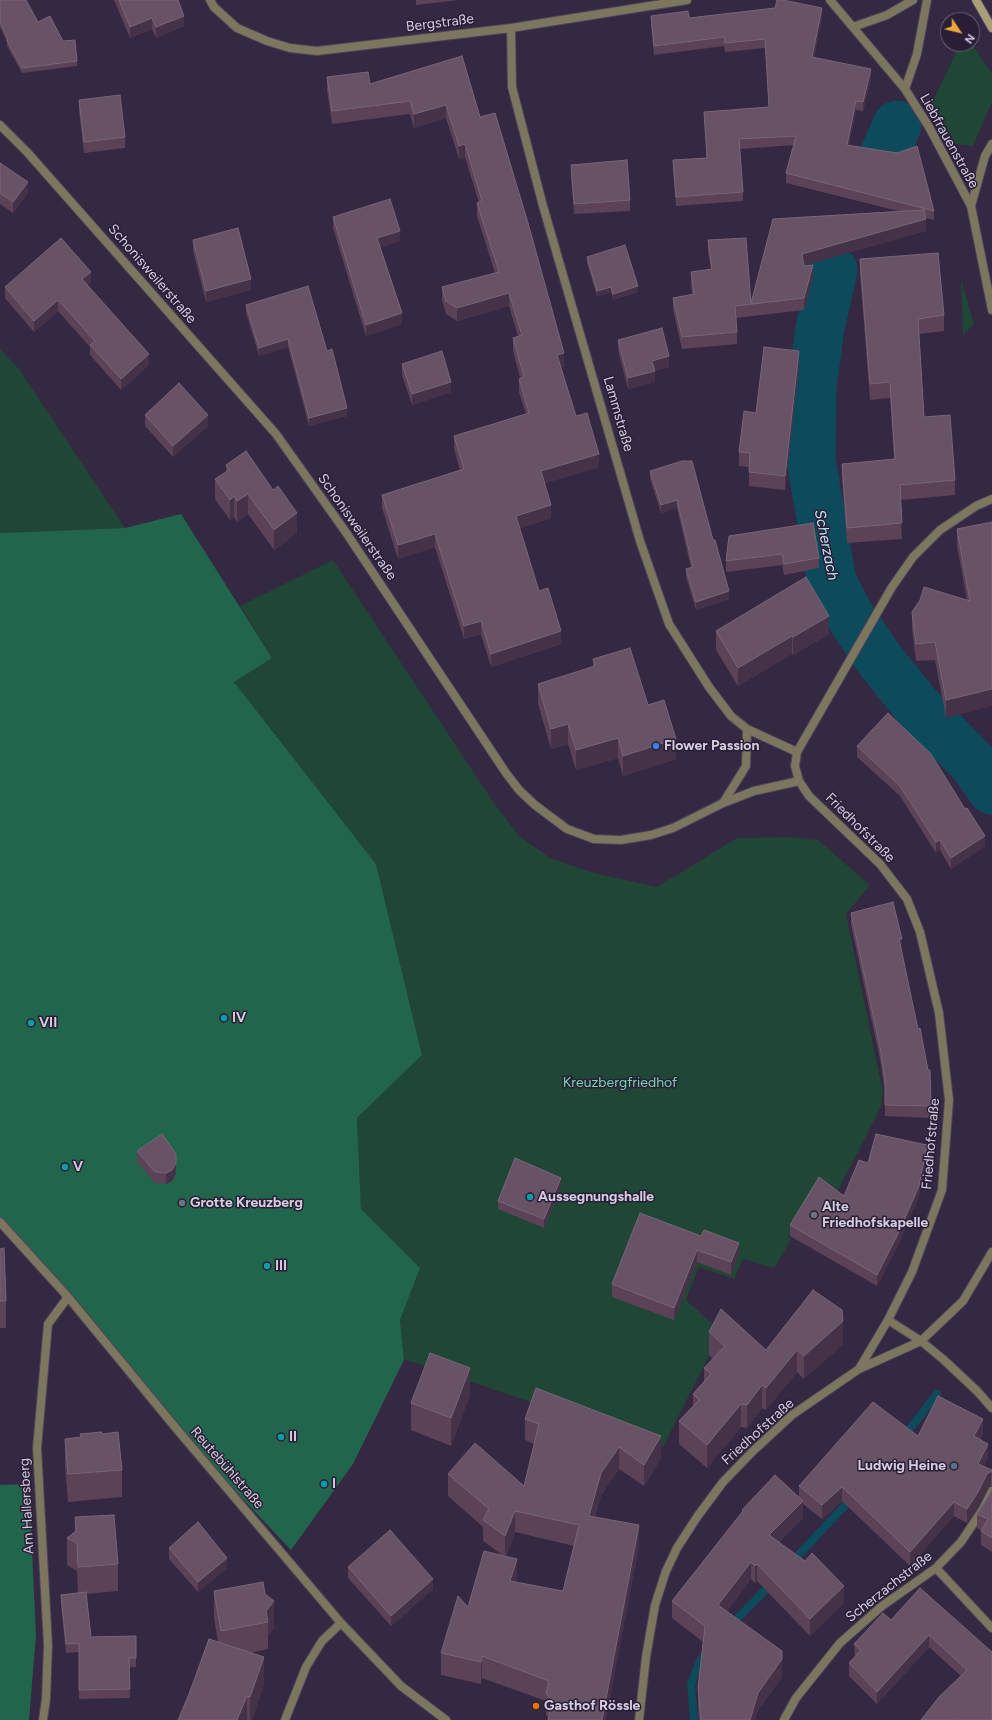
<!DOCTYPE html>
<meta charset="utf-8">
<style>
body{margin:0}
#map{position:relative;width:992px;height:1720px;overflow:hidden;background:#342842;font-family:Figtree,sans-serif}
canvas{display:block}
.north{position:absolute;left:940px;top:12px;width:40px;height:40px;box-sizing:border-box;background:#2a1e37;border:1px solid #6e647a;border-radius:50%;rotate:125deg;font-size:11px;font-weight:700;line-height:16px;text-align:center;color:#d5cedf}
.north::after{content:'';display:block;margin:auto;width:14px;height:18px;background:#eda83b;clip-path:polygon(50% 0,100% 100%,50% 72%,0 100%)}
</style>
<div id="map">
<canvas width="992" height="1720"></canvas>
<div class="north">N</div>
</div>
<script>
const ctx = document.querySelector('canvas').getContext('2d');
ctx.lineJoin = 'round';
function fill(path, color) { ctx.fillStyle = color; ctx.fill(path, 'evenodd'); }
const poly = rows => new Path2D(rows.map(r => 'M' + r).join(''));
function stroke(path, color, width, dash) { ctx.strokeStyle = color; ctx.lineWidth = width; ctx.lineCap = dash ? 'butt' : 'round'; ctx.setLineDash(dash || []); ctx.stroke(path); }
function label(font, color, halo, rows, align = 'center') {
  ctx.font = font + ' Figtree,sans-serif'; ctx.lineWidth = 3; ctx.setLineDash([]); ctx.textBaseline = 'middle'; ctx.strokeStyle = halo; ctx.fillStyle = color; for (const [text, x, y, turn = 0] of rows) {
    ctx.save(); ctx.translate(x, y); ctx.rotate((+turn || 0) * Math.PI / 180); ctx.textAlign = isNaN(turn) ? turn : align; if (halo) ctx.strokeText(text, 0, 0); ctx.fillText(text, 0, 0); ctx.restore();
  }
}
fill(poly([
 [960,44,972,44,992,74,992,102,973,146,956,144,932,103],
 [961,279,974,324,963,335],
 [0,349,19,369,125,528,0,533],
 [333,560,494,803,519,836,550,858,594,873,657,887,737,838,791,837,818,840,870,885,846,914,883,1092,881,1107,836,1194,819,1186,788,1237,791,1240,774,1268,743,1259,734,1279,699,1267,686,1300,721,1332,663,1447,404,1359,400,1320,420,1268,361,1210,357,1118,422,1055,376,864,233,681,272,657,240,606]
]), '#204636');
fill(poly([
 [181,514,272,658,234,682,376,864,422,1055,357,1118,361,1209,420,1268,400,1320,404,1360,353,1464,291,1550,175,1427,0,1222,0,533,125,528],
 [29,1484,36,1635,29,1720,0,1720,0,1485]
]), '#21654c');
stroke(poly([
 [903,1438,937,1394],
 [791,1563,853,1497],
 [730,1626,772,1583],
 [694,1720,691,1684,700,1661,707,1651]
]), '#0d4a5b', 8);
stroke(poly([
 [882,160,897,125],
 [833,270,820,328,812,386,811,460,832,582,848,613,879,659,917,706,973,763,992,790]
]), '#0d4a5b', 49);
const minor = poly([
 [210,0,214,7,237,28,267,41,290,48,317,51,511,28,687,0],
 [830,0,905,89,929,127,971,206,992,310],
 [853,27,887,15,913,0],
 [511,28,512,87,543,206,640,541,669,624,709,687,731,716,747,729,797,752],
 [905,89,917,54,927,0],
 [0,125,27,152,276,434,345,531,506,773,519,790,535,805,567,829,594,839,621,840,651,835,673,828,723,803,754,791,799,781],
 [971,206,985,156,992,144],
 [723,803,746,766,747,729],
 [0,1222,68,1297,175,1427,341,1623,401,1686,446,1720],
 [888,1320,921,1341,944,1360,978,1392,992,1408],
 [859,1369,921,1341,963,1301,992,1252],
 [936,1568,992,1628],
 [43,1720,46,1699,48,1645,37,1448,48,1324,68,1297],
 [285,1720,306,1667,322,1641,341,1623],
 [639,1720,646,1657,655,1605,666,1571,677,1548,697,1517,723,1482,753,1451,792,1415,859,1369,888,1320,912,1272,942,1190,949,1100,939,1013,920,932,907,899,880,864,809,796,799,781,795,766,797,752,892,587,913,557,940,530,976,506,992,499],
 [784,1720,796,1698,840,1643,882,1606,936,1568,961,1542,983,1509,992,1491]
]);
const secondary = poly([
 [976,0,992,28]
]);
stroke(minor, '#4e435b', 10);
stroke(secondary, '#4e435b', 10);
stroke(minor, '#7c765e', 8);
stroke(secondary, '#a89e77', 8);
fill(poly([
 [0,0,38,22,63,41,77,61,77,66,22,73,7,46,7,42,0,27],
 [114,0,178,0,184,26,156,38,152,29,130,38],
 [416,0,459,0,416,5],
 [651,16,689,18,822,17,814,58,871,79,863,111,856,110,849,145,934,211,934,220,926,218,926,231,804,265,813,277,804,310,736,318,737,332,737,344,682,349,673,310,673,298,692,295,691,284,691,272,711,269,708,252,708,240,751,303,773,219,898,211,786,183,786,173,794,145,740,149,743,192,743,201,676,206,673,169,673,160,707,158,704,112,769,107,765,48,725,52,724,46,654,55,651,25],
 [462,56,480,117,564,366,561,367,576,416,599,467,545,483,551,518,520,528,539,591,561,644,491,667,481,634,464,639,435,547,398,559,382,508,382,495,460,470,454,449,454,436,526,414,519,392,519,379,520,378,513,351,513,338,518,336,509,306,457,321,446,314,442,300,442,287,495,273,477,216,477,203,479,203,465,157,459,159,446,118,414,128,410,114,332,124,327,90,327,77,370,84],
 [79,100,125,137,125,148,84,153,79,111],
 [0,163,28,193,13,213,0,204],
 [571,165,630,200,630,211,574,214,571,175],
 [333,217,400,241,380,247,402,324,366,336,333,228],
 [193,240,251,290,206,302,193,251],
 [587,257,638,292,613,300,611,292,597,296,587,263],
 [860,259,944,315,944,331,919,334,924,417,955,480,955,495,900,500,902,539,847,543,842,480,842,464,894,459,890,398,870,400,860,274],
 [91,282,87,285,149,365,121,390,90,355,90,347,58,311,34,332,5,298,5,287],
 [246,305,327,351,347,416,309,426,288,347,259,356,246,313],
 [618,340,669,367,654,371,655,382,628,389,618,351],
 [402,364,451,392,412,405,402,375],
 [799,365,785,490,749,486,749,467,739,466,739,452,756,413],
 [145,415,208,426,173,457,145,426],
 [682,461,729,599,696,610,686,577,686,569,691,568,677,508,661,513,650,479,650,471],
 [226,465,297,533,274,550,248,514,237,522,234,517,230,520,215,499,215,479,226,472],
 [992,522,946,718,935,660,916,661,912,630,912,612,967,600,957,546,957,529],
 [729,536,819,558,819,568,784,575,782,565,726,572,726,561],
 [716,631,829,634,793,655,792,654,738,686,716,650],
 [593,659,648,705,676,759,623,776,618,758,576,770,568,744,551,749,538,704,538,684,593,667],
 [857,746,985,846,951,869,940,850,936,853,900,796,857,757],
 [851,913,902,950,931,1106,931,1118,885,1116,885,1092,880,1059,851,925],
 [137,1151,176,1174,172,1181,166,1184,155,1183,137,1162],
 [927,1156,919,1196,897,1247,877,1286,790,1236,790,1225,844,1196,868,1163],
 [561,1186,544,1228,498,1209,498,1201],
 [640,1213,739,1255,731,1275,697,1262,674,1320,612,1297,612,1284],
 [0,1249,6,1301,6,1328,0,1328],
 [709,1332,766,1350,843,1344,804,1379,797,1372,766,1410,762,1408,747,1428,741,1427,707,1468,679,1444,679,1421,693,1407,693,1394,704,1381,704,1368,713,1359,709,1355],
 [470,1395,451,1446,411,1430,411,1403],
 [525,1419,661,1458,644,1486,619,1469,601,1495,595,1517,639,1547,549,1718,546,1715,546,1701,482,1678,481,1684,441,1675,441,1653,468,1607,502,1555,483,1541,483,1527,448,1496,448,1474,524,1486,534,1444,525,1440],
 [515,1532,574,1546,563,1591,516,1583,517,1581,506,1556],
 [983,1433,980,1439,988,1458,984,1466,992,1470,992,1486,987,1488,978,1506,967,1523,954,1516,910,1566,842,1501,822,1519,803,1504,803,1518,779,1542,844,1603,810,1636,757,1581,755,1583,751,1579,727,1611,782,1677,758,1710,755,1720,699,1720,698,1706,698,1688,703,1642,672,1618,672,1601,742,1513,742,1510,799,1497,799,1486,918,1436],
 [65,1439,122,1470,122,1497,68,1502,65,1466],
 [992,1489,992,1552,981,1545,981,1530,977,1528,977,1514,988,1497],
 [75,1517,118,1564,118,1591,86,1594,91,1637,136,1636,136,1667,129,1667,130,1698,79,1699,79,1652,66,1653,61,1604,61,1595,78,1593,77,1571,67,1565,67,1538,75,1532],
 [169,1548,227,1568,198,1592,169,1559],
 [348,1567,433,1589,391,1626,348,1578],
 [214,1591,265,1594,274,1628,268,1635,268,1649,250,1653,264,1684,252,1720,178,1720,218,1642,214,1618],
 [891,1620,992,1652,992,1720,921,1720,961,1676,929,1647,877,1704,849,1676,849,1663,855,1657,854,1644]
]), '#5b4256');
fill(poly([
 [822,8,822,17,812,67,812,57],
 [184,16,184,26,156,38,156,27],
 [152,18,152,29,130,38,130,27],
 [871,69,871,79,863,111,863,102],
 [856,101,856,110,847,154,847,145],
 [446,105,446,118,414,128,414,114],
 [465,144,465,157,459,159,459,146],
 [28,182,28,193,13,213,13,202],
 [926,219,926,231,802,266,802,254],
 [400,231,400,241,377,248,377,238],
 [813,265,813,277,804,310,804,298],
 [91,272,91,282,82,290,82,279],
 [251,279,251,290,206,302,206,291],
 [638,286,638,292,613,300,613,294],
 [611,287,611,292,597,296,597,291],
 [509,293,509,306,457,321,457,308],
 [58,300,58,311,34,332,34,321],
 [402,313,402,324,366,336,366,325],
 [288,339,288,347,259,356,259,348],
 [799,351,799,365,785,490,785,476],
 [564,353,564,366,557,368,557,355],
 [149,354,149,365,121,390,121,379],
 [669,356,669,367,652,371,652,361],
 [655,371,655,382,628,389,628,378],
 [451,382,451,392,412,405,412,394],
 [347,408,347,416,309,426,309,418],
 [208,415,208,426,173,457,173,446],
 [599,454,599,467,541,484,541,471],
 [248,494,248,514,237,522,237,501],
 [234,496,234,517,230,520,230,500],
 [677,500,677,508,661,513,661,505],
 [551,505,551,518,516,529,516,516],
 [297,513,297,533,274,550,274,530],
 [435,534,435,547,398,559,398,545],
 [729,591,729,599,696,610,696,602],
 [829,616,829,634,793,655,793,637],
 [481,621,481,634,464,639,464,626],
 [561,631,561,644,491,667,491,654],
 [792,636,792,654,738,686,738,668],
 [992,689,992,706,946,718,946,700],
 [568,724,568,744,551,749,551,729],
 [618,738,618,758,576,770,576,750],
 [676,739,676,759,623,776,623,756],
 [985,836,985,846,951,869,951,858],
 [940,840,940,850,936,853,936,842],
 [899,939,902,939,902,950,899,951],
 [927,1145,927,1156,919,1196,897,1247,877,1286,877,1275],
 [176,1163,176,1174,172,1181,166,1184,166,1173],
 [561,1178,561,1186,544,1228,544,1219],
 [739,1243,739,1255,731,1275,731,1262],
 [697,1250,697,1262,674,1320,674,1308],
 [843,1321,843,1344,804,1379,804,1356],
 [797,1350,797,1372,766,1410,766,1388],
 [470,1368,470,1395,451,1446,451,1418],
 [762,1385,762,1408,747,1428,747,1405],
 [741,1404,741,1427,707,1468,707,1445],
 [983,1419,983,1433,974,1451,974,1436],
 [661,1436,661,1458,644,1486,644,1465],
 [988,1444,988,1458,978,1478,978,1464],
 [619,1447,619,1469,601,1495,589,1538,589,1516,601,1473],
 [991,1471,991,1486,987,1488,978,1506,967,1523,967,1509,987,1474],
 [842,1487,842,1501,822,1519,822,1505],
 [803,1501,803,1518,769,1552,769,1535],
 [954,1502,954,1516,910,1566,910,1552],
 [515,1511,515,1532,505,1557,505,1536],
 [639,1525,639,1547,606,1720,602,1720],
 [227,1558,227,1568,198,1592,198,1582],
 [517,1559,517,1581,510,1603,510,1581],
 [751,1562,751,1579,718,1623,718,1605],
 [757,1564,757,1581,755,1583,755,1566],
 [433,1579,433,1589,391,1626,391,1616],
 [844,1586,844,1603,810,1636,810,1619],
 [274,1601,274,1628,268,1635,268,1622,266,1611],
 [929,1635,929,1647,877,1704,877,1692],
 [482,1656,482,1678,481,1684,481,1662],
 [264,1657,264,1684,252,1720,250,1720,250,1697],
 [782,1659,782,1677,758,1710,755,1720,750,1720,758,1693],
 [247,1696,247,1720,237,1720]
]), '#463248');
const building = poly([
 [0,0,26,0,38,22,50,16,63,41,75,40,77,61,22,68,7,41,8,39,0,22,0,0],
 [119,0,178,0,184,16,156,27,152,18,130,27,119,0],
 [777,0,783,0,822,8,812,57,871,69,863,102,856,101,847,145,897,153,917,146,934,211,786,173,796,136,739,139,743,192,676,197,673,160,707,158,704,112,769,107,765,39,725,43,724,37,654,46,651,16,688,11,689,18,775,8,777,0],
 [462,56,480,117,495,113,528,223,564,353,557,355,576,416,587,413,599,454,541,471,551,505,516,516,539,591,548,588,561,631,491,654,481,621,464,626,435,534,398,545,382,495,464,469,454,436,529,413,519,379,524,377,513,338,522,335,509,293,457,308,446,301,442,287,499,272,477,203,482,201,465,144,459,146,446,105,414,114,410,101,332,111,327,77,368,72,370,84,462,56],
 [120,95,125,137,84,142,79,100,120,95],
 [627,160,630,200,574,204,571,165,627,160],
 [0,163,28,182,13,202,0,193,0,163],
 [390,199,400,231,377,238,402,313,366,325,333,217,390,199],
 [924,210,926,219,802,254,804,266,813,265,804,298,735,306,737,332,682,337,673,298,694,294,691,272,712,269,708,240,746,238,751,303,773,219,924,210],
 [238,228,251,279,206,291,193,240,238,228],
 [61,238,91,272,82,279,149,354,121,379,90,345,95,341,58,300,34,321,5,287,61,238],
 [625,245,638,286,613,294,611,287,597,291,587,257,625,245],
 [938,253,944,315,918,319,924,417,950,415,955,480,900,485,902,523,847,528,842,464,895,459,890,382,870,384,860,259,938,253],
 [308,286,327,351,332,349,347,408,309,418,288,339,259,348,246,305,308,286],
 [662,328,669,356,652,361,655,371,628,378,618,340,662,328],
 [764,347,799,351,785,476,749,472,750,453,739,452,744,411,756,413,764,347],
 [442,351,451,382,412,394,402,364,442,351],
 [179,383,208,415,173,446,145,415,179,383],
 [246,451,273,490,278,486,297,513,274,530,248,494,237,501,234,496,230,500,215,479,229,470,226,465,246,451],
 [682,461,692,461,713,540,715,540,729,591,696,602,686,569,693,567,677,500,661,505,650,471,682,461],
 [992,522,992,689,946,700,935,642,916,644,912,612,920,600,924,587,970,601,957,529,992,522],
 [813,523,819,558,784,564,782,554,726,561,729,536,813,523],
 [806,577,829,616,793,637,792,636,738,668,716,631,806,577],
 [630,648,648,705,664,700,676,739,623,756,618,738,576,750,568,724,551,729,538,684,595,666,593,659,630,648],
 [888,713,931,754,965,809,967,808,985,836,951,858,940,840,936,842,900,786,857,746,888,713],
 [893,902,902,939,899,939,918,1029,920,1028,928,1070,930,1070,931,1106,885,1105,885,1081,880,1047,851,913,893,902],
 [162,1134,176,1154,176,1163,172,1170,166,1173,155,1172,137,1151,162,1134],
 [876,1134,927,1145,919,1186,897,1236,877,1275,790,1225,819,1177,844,1196,859,1160,868,1163,876,1134],
 [515,1158,561,1178,544,1219,498,1201,515,1158],
 [640,1213,701,1236,704,1230,739,1243,731,1262,697,1250,674,1308,612,1284,640,1213],
 [4,1248,6,1301,0,1301,0,1249,4,1248],
 [813,1290,842,1310,843,1321,804,1356,797,1350,766,1388,762,1385,747,1405,741,1404,707,1445,679,1421,699,1400,693,1394,711,1374,704,1368,725,1346,709,1332,721,1309,766,1350,813,1290],
 [430,1353,470,1368,451,1418,411,1403,430,1353],
 [536,1388,661,1436,644,1465,619,1447,601,1473,589,1516,639,1525,602,1720,548,1720,552,1700,546,1694,549,1681,482,1656,481,1662,441,1653,458,1596,468,1607,484,1551,517,1559,510,1581,563,1591,579,1525,515,1511,505,1536,483,1520,489,1509,448,1474,475,1443,524,1486,539,1424,525,1419,536,1388],
 [938,1396,983,1419,974,1436,988,1444,978,1464,992,1470,992,1471,987,1474,978,1492,967,1509,954,1502,910,1552,842,1487,822,1505,799,1486,873,1402,918,1436,938,1396],
 [101,1432,103,1434,118,1432,122,1470,68,1474,65,1439,81,1437,80,1434,101,1432],
 [775,1475,803,1501,769,1535,805,1561,812,1553,844,1586,810,1619,757,1564,755,1566,751,1562,718,1605,782,1651,782,1659,758,1693,750,1720,701,1720,698,1688,705,1626,672,1601,743,1511,742,1510,775,1475],
 [992,1489,992,1538,981,1531,988,1519,977,1514,988,1497,992,1489],
 [114,1515,118,1564,78,1567,77,1543,67,1538,76,1531,75,1517,114,1515],
 [198,1522,227,1558,198,1582,169,1548,198,1522],
 [390,1530,433,1579,391,1616,348,1567,390,1530],
 [263,1582,265,1594,274,1601,266,1611,268,1622,221,1631,214,1591,263,1582],
 [920,1588,992,1652,992,1720,958,1720,956,1718,955,1720,921,1720,939,1697,967,1670,929,1635,877,1692,849,1663,861,1650,854,1644,883,1613,891,1620,920,1588],
 [86,1592,91,1637,136,1636,136,1658,129,1658,130,1689,79,1690,79,1643,66,1644,61,1595,86,1592],
 [209,1639,264,1657,250,1697,247,1696,237,1720,178,1720,189,1694,209,1639]
]);
fill(building, '#685265');
stroke(building, '#796578', 1);
for (const [x, y, r, color] of [
 [656,746,4,"#3f7fe0"],
 [224,1018,4,"#0f9aa8"],
 [31,1023,4,"#0f9aa8"],
 [65,1167,4,"#0f9aa8"],
 [530,1197,4,"#0f9aa8"],
 [182,1203,4,"#6b7280"],
 [814,1215,4,"#6b7280"],
 [267,1266,4,"#0f9aa8"],
 [281,1437,4,"#0f9aa8"],
 [954,1466,4,"#5c6f8a"],
 [324,1484,4,"#0f9aa8"],
 [536,1706,4,"#e8710a"]
]) { const dot = new Path2D(); dot.arc(x, y, r, 0, 2 * Math.PI); ctx.fillStyle = color; ctx.fill(dot); stroke(dot, '#2a1e37', 1.5); }
label('14px', '#d5cedf', '#2a1e37', [
 ["Bergstraße",440,23,-7],
 ["Liebfrauenstraße",949,141,61],
 ["Schonisweilerstraße",152,274,49],
 ["Lammstraße",618,414,74],
 ["Schonisweilerstraße",357,527,55],
 ["Friedhofstraße",860,828,45],
 ["Friedhofstraße",931,1144,-85],
 ["Friedhofstraße",758,1432,-42],
 ["Reutebühlstraße",227,1468,49],
 ["Am Hallersberg",27,1506,-93],
 ["Scherzachstraße",889,1587,-38]
]);
label('bold 14px', '#d5cedf', '#2a1e37', [
 ["Flower Passion",664,746],
 ["IV",232,1018],
 ["VII",39,1023],
 ["V",73,1167],
 ["Aussegnungshalle",538,1197],
 ["Grotte Kreuzberg",190,1203],
 ["Alte",822,1207],
 ["Friedhofskapelle",822,1223],
 ["III",275,1266],
 ["II",289,1437],
 ["Ludwig Heine",946,1466,"right"],
 ["I",332,1484],
 ["Gasthof Rössle",544,1706]
], 'left');
label('14px', '#77d8af', '#2a1e37', [
 ["Kreuzbergfriedhof",620,1083]
]);
label('italic 15px', '#c4eaf8', '#2a1e37', [
 ["Scherzach",826,545,79]
]);
</script>
